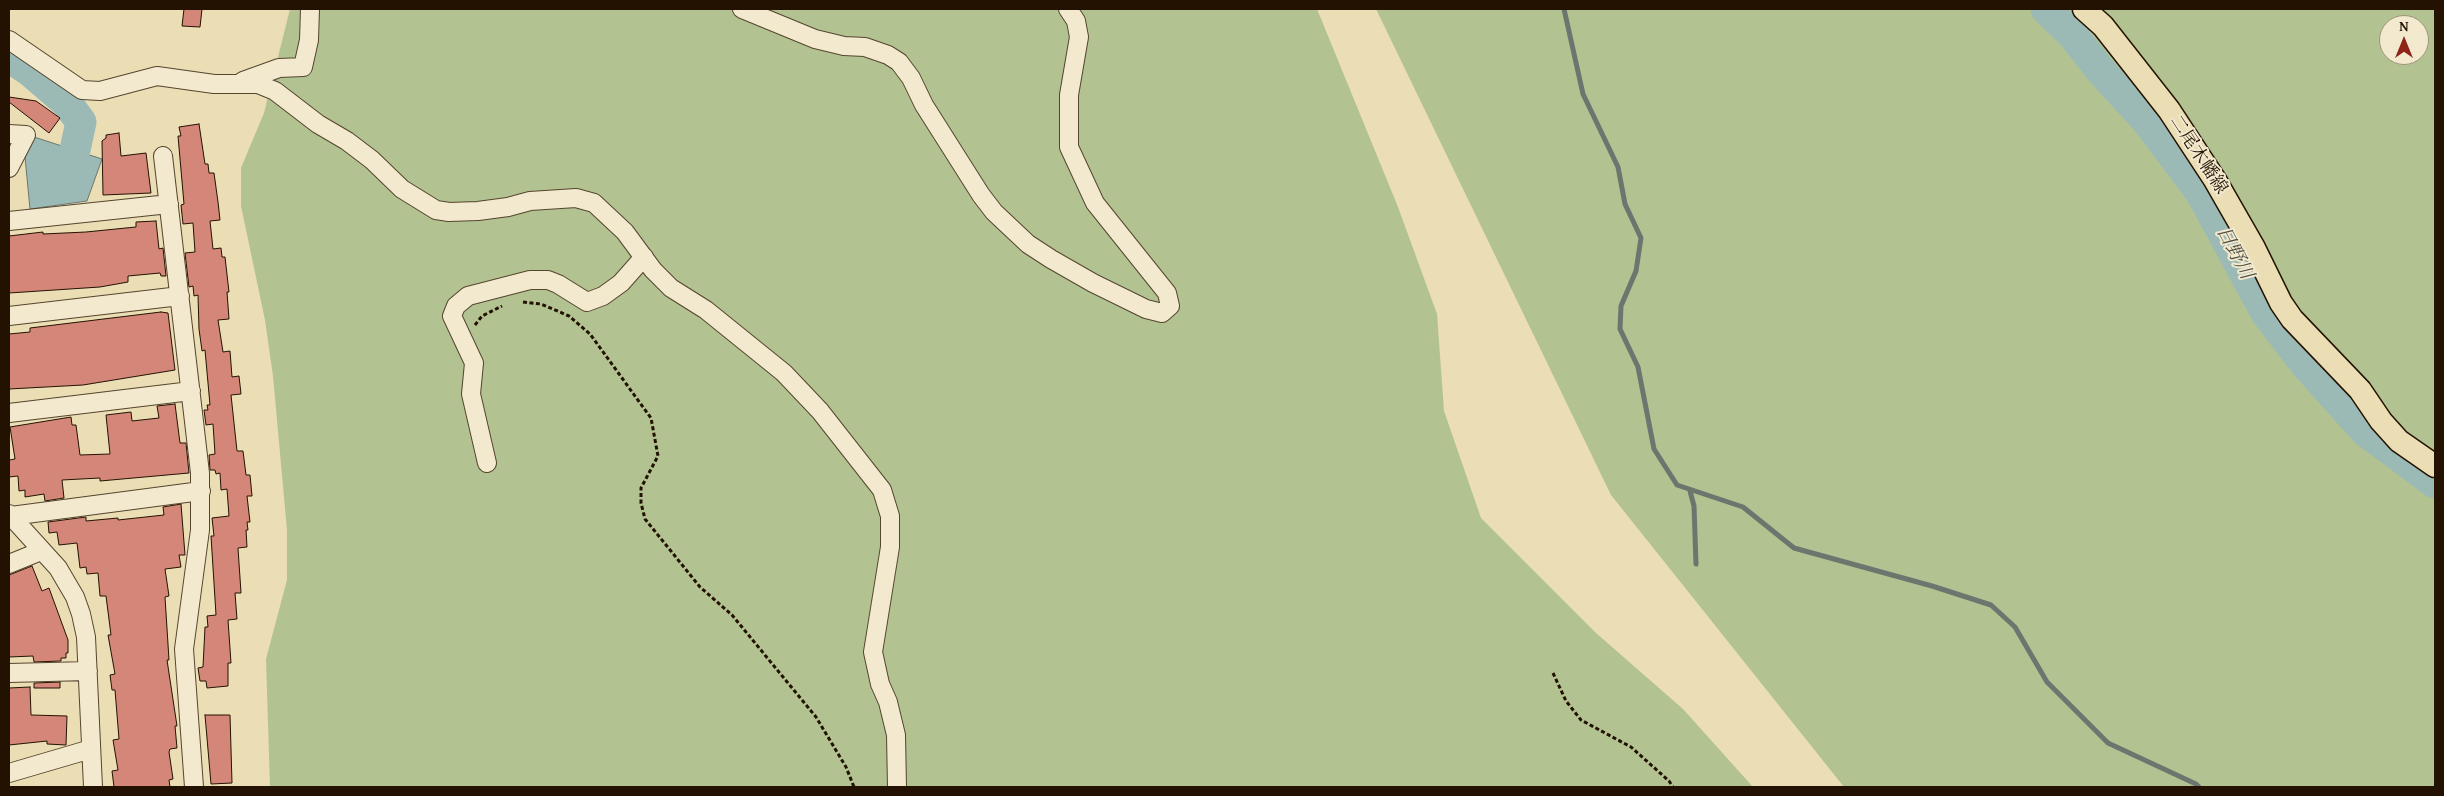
<!DOCTYPE html>
<meta charset="utf-8">
<style>
body{margin:0}
#map{position:relative;width:2444px;height:796px;overflow:hidden;background:#ebddb4;font-family:"Gentium Book Plus",serif}
canvas{display:block}
.frame{position:absolute;inset:0;border:10px solid #231202;pointer-events:none}
.north{position:absolute;left:2379px;top:15px;width:50px;height:50px;box-sizing:border-box;background:#f2e9ce;border:1px solid #9f937c;border-radius:50%;rotate:0deg;font-size:14px;font-weight:700;line-height:20px;text-align:center;color:#231202}
.north::after{content:'';display:block;margin:auto;width:18px;height:22px;background:#8f2418;clip-path:polygon(50% 0,100% 100%,50% 72%,0 100%)}
</style>
<div id="map">
<canvas width="2444" height="796"></canvas>
<div class="frame"></div>
<div class="north">N</div>
</div>
<script>
const ctx = document.querySelector('canvas').getContext('2d');
ctx.lineJoin = 'round';
function fill(path, color) { ctx.fillStyle = color; ctx.fill(path, 'evenodd'); }
const poly = rows => new Path2D(rows.map(r => 'M' + r).join(''));
function stroke(path, color, width, dash) { ctx.strokeStyle = color; ctx.lineWidth = width; ctx.lineCap = dash ? 'butt' : 'round'; ctx.setLineDash(dash || []); ctx.stroke(path); }
function label(font, color, halo, rows, align = 'center') {
  ctx.font = font + ' "Gentium Book Plus","Noto Serif JP",serif'; ctx.lineWidth = 4; ctx.setLineDash([]); ctx.textBaseline = 'middle'; ctx.strokeStyle = halo; ctx.fillStyle = color; for (const [text, x, y, turn = 0] of rows) {
    ctx.save(); ctx.translate(x, y); ctx.rotate((+turn || 0) * Math.PI / 180); ctx.textAlign = isNaN(turn) ? turn : align; if (halo) ctx.strokeText(text, 0, 0); ctx.fillText(text, 0, 0); ctx.restore();
  }
}
fill(poly([
 [290,9,1317,9,1398,207,1437,314,1444,411,1481,518,1596,633,1683,709,1753,787,270,787,266,659,287,580,287,530,273,376,265,320,241,206,241,168,264,113],
 [1376,9,2435,9,2435,787,1844,787,1611,495],
 [2389,25,2419,25,2419,55,2389,55]
]), '#b2c291');
const water = poly([
 [34,137,102,159,87,201,30,209,25,157,34,137]
]);
fill(water, '#9bbab6');
stroke(water, '#6b776e', 1);
stroke(poly([
 [1564,9,1583,94,1618,167,1625,204,1641,238,1636,271,1621,306,1620,329,1638,367,1654,449,1677,485,1743,507,1794,548,1932,586,1991,605,2015,627,2047,682,2108,743,2196,784,2199,787],
 [1690,491,1694,506,1696,564]
]), '#6b776e', 5);
stroke(poly([
 [2046,9,2072,34,2101,71,2146,120,2201,193,2266,313,2305,364,2365,431,2435,483],
 [9,57,31,72,67,103,81,122,75,150]
]), '#9bbab6', 31);
const building = poly([
 [184,9,202,9,200,27,182,26,184,9],
 [9,97,36,101,60,118,49,133,9,102,9,97],
 [199,124,205,164,208,164,209,173,214,173,218,202,220,220,210,221,213,249,221,248,222,257,225,257,229,292,227,292,229,319,218,320,223,352,230,351,232,377,239,376,241,394,231,395,237,451,243,451,246,475,250,475,252,496,247,496,250,522,247,522,248,530,246,530,247,547,238,548,241,593,235,593,237,619,228,620,231,663,228,663,228,686,207,688,206,681,200,681,198,668,203,667,205,627,208,627,207,616,216,615,211,536,214,536,212,518,229,516,227,489,221,490,220,473,216,474,215,470,210,470,209,455,215,454,213,424,206,425,204,410,208,410,207,405,210,405,205,350,202,351,199,329,198,295,194,296,193,286,189,287,185,253,195,252,193,223,183,224,181,205,184,204,178,136,181,136,179,127,199,124],
 [119,133,121,156,146,153,151,193,103,195,102,141,106,138,106,135,119,133],
 [156,221,159,249,163,248,166,276,161,276,160,273,128,276,128,282,100,287,9,293,9,236,43,232,43,234,86,232,136,227,136,222,156,221],
 [161,312,168,313,175,370,83,385,9,389,9,334,30,332,30,328,161,312],
 [175,404,180,443,186,443,189,473,100,481,100,478,62,480,64,498,45,501,44,494,25,497,25,490,19,491,18,476,9,477,9,460,15,459,10,427,71,417,72,425,76,425,80,455,110,454,106,415,131,412,132,421,159,418,157,406,175,404],
 [181,504,185,555,179,555,181,567,165,569,169,596,165,597,169,660,167,660,177,726,175,726,177,748,170,749,169,752,173,779,169,780,170,787,114,787,112,771,118,770,113,740,119,739,115,690,112,690,110,675,115,674,108,635,111,635,106,596,100,596,98,573,87,574,86,567,80,568,77,543,59,545,57,532,49,533,48,522,86,517,86,521,118,518,118,520,164,515,163,507,181,504],
 [32,566,42,591,49,588,68,640,68,653,66,653,66,658,61,658,61,661,34,662,33,656,9,657,9,575,32,566],
 [60,682,60,688,34,688,34,683,60,682],
 [30,687,31,715,67,716,66,745,47,744,47,741,9,745,9,688,30,687],
 [205,715,230,715,232,783,211,784,205,715]
]);
fill(building, '#d48678');
stroke(building, '#231202', 1);
const minor = poly([
 [742,9,815,39,844,46,865,47,888,55,899,62,911,78,924,105,981,195,994,212,1028,244,1051,259,1093,283,1146,309,1162,313,1170,306,1167,293,1095,203,1069,147,1069,95,1079,37,1076,21,1068,9],
 [9,40,82,90,100,91,157,76,214,84,258,84,275,91,318,124,347,141,372,160,402,189,436,210,449,212,478,211,508,207,530,201,576,198,594,203,625,232,653,270,671,288,706,310,784,373,820,411,882,490,890,516,890,547,873,652,880,684,888,702,896,735,897,787],
 [243,81,279,68,303,67,309,40,310,9],
 [9,134,26,135,9,168],
 [163,156,200,473,200,530,184,649,194,787],
 [9,221,169,204],
 [9,316,180,296],
 [9,413,191,391],
 [487,463,471,394,474,363,452,316,456,306,468,296,530,280,548,280,558,284,587,302,603,296,621,283,644,257],
 [9,514,58,568,75,597,81,614,86,637,93,787],
 [11,516,201,491],
 [9,564,41,551],
 [9,673,88,671],
 [9,773,91,749]
]);
const major = poly([
 [2084,9,2103,26,2169,110,2215,180,2254,248,2281,303,2292,319,2360,390,2381,421,2399,441,2435,466]
]);
stroke(minor, '#55452e', 20);
stroke(major, '#231202', 25);
stroke(poly([
 [523,302,541,304,569,316,590,334,651,418,658,456,641,488,641,503,645,519,700,587,732,615,816,717,846,767,854,787],
 [475,325,482,316,502,306],
 [1553,673,1566,701,1581,720,1631,747,1669,781,1673,787]
]), '#231202', 3, [4, 2.5]);
stroke(minor, '#f2e9ce', 18);
stroke(major, '#ebddb4', 22);
label('18px', '#231202', '#f2e9ce', [
 ["二尾木幡線",2198,155,57]
]);
label('italic 19px', '#4d4d41', '#f2e9ce', [
 ["日野川",2234,253,62]
]);
</script>
